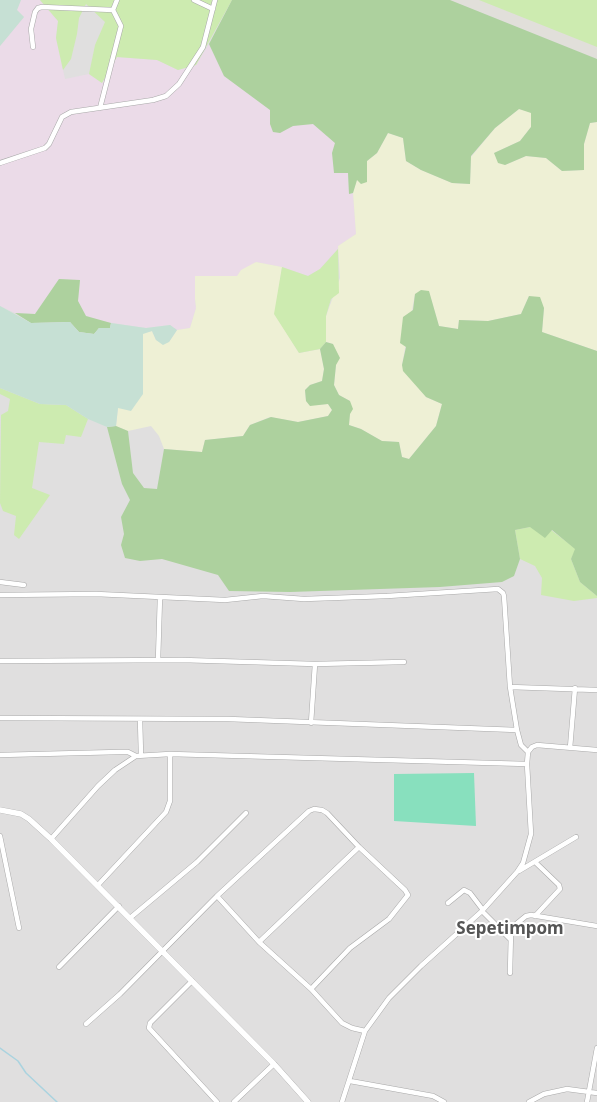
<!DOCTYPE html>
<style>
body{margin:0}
canvas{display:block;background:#f2efe9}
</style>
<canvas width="597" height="1102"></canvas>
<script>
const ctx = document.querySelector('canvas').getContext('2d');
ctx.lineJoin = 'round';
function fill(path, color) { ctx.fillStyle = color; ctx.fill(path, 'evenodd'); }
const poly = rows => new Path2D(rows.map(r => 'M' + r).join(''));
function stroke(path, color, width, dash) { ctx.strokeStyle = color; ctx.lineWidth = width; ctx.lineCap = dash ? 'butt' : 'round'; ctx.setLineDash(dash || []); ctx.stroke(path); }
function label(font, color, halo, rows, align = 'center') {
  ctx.font = font + ' "Noto Sans",sans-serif'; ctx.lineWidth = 4; ctx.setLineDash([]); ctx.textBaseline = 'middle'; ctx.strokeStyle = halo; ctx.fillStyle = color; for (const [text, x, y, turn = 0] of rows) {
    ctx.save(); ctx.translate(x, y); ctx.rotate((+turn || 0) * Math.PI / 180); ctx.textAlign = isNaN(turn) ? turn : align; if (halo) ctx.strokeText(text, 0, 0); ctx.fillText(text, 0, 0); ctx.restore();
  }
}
fill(poly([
 [0,0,597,0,597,1102,0,1102]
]), '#e0dfdf');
fill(poly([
 [21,0,40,0,58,21,56,38,65,79,89,74,102,83,116,57,157,60,178,70,196,65,209,44,224,76,270,110,270,124,280,133,293,125,313,124,335,143,332,153,348,172,349,194,353,193,356,234,338,246,338,249,320,269,308,276,282,267,256,262,238,276,195,276,195,299,196,308,190,328,177,330,170,325,146,328,99,321,86,316,78,301,80,281,59,279,35,314,15,313,0,306,0,46,24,17,17,10]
]), '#ebdbe8');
fill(poly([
 [450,0,597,0,597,59,458,3]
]), '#e1dfda');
fill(poly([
 [519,109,531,112,531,127,520,141,494,153,505,165,526,156,546,158,562,171,583,170,584,144,590,123,597,122,597,351,542,332,544,308,529,296,521,314,488,321,459,320,458,329,439,326,429,292,415,294,402,365,426,397,442,404,436,426,409,459,402,457,399,442,382,441,361,429,349,425,350,401,339,395,334,385,336,365,333,344,326,342,326,316,340,278,338,246,356,234,353,193,357,179,361,184,367,172,367,161,377,153,388,133,403,138,406,161,421,170,452,183,470,184,471,157,495,128],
 [256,262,282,267,275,314,299,353,320,349,324,369,322,381,310,385,305,390,306,401,310,405,328,404,332,410,328,416,298,422,270,417,250,425,243,436,205,440,202,452,164,449,159,436,151,426,128,431,116,426,118,408,143,394,143,333,152,331,156,340,169,342,177,330,190,328,196,308,195,299,195,276,237,276,241,270]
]), '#eef0d5');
fill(poly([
 [40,0,232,0,196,65,178,70,157,60,117,57,102,83,89,74,95,45,105,22,86,4,79,18,77,34,71,59,63,70,56,38,58,21],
 [479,0,597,0,597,47],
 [338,249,339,293,331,299,326,316,326,342,320,349,299,353,274,314,282,267,308,276,320,269],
 [0,388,40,404,66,405,88,419,81,437,66,435,64,444,39,442,32,488,50,495,19,539,14,535,16,516,3,511,0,503,1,415,8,411,10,399,0,394],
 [530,527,551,530,576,549,571,559,580,582,597,596,597,598,574,601,541,595,542,578,535,566,520,559,515,530]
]), '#cdebb0');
fill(poly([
 [232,0,450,0,597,59,597,122,590,123,584,144,584,170,562,171,546,158,526,156,505,165,498,163,494,153,520,141,531,127,531,113,519,109,495,128,471,156,470,184,452,183,421,170,406,161,403,138,388,133,377,153,367,161,367,182,361,184,357,180,353,193,349,194,348,173,334,173,332,153,335,143,313,124,293,126,280,133,273,132,270,124,270,110,224,76,209,44],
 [59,279,80,280,78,301,86,316,111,323,110,328,99,328,94,334,79,332,70,322,31,323,15,313,35,314],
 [421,290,429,291,439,326,458,329,459,320,488,321,521,314,529,296,540,297,544,308,542,332,597,351,597,596,580,582,571,559,575,549,552,530,545,538,530,527,515,530,520,559,514,576,502,582,440,587,290,592,229,591,218,575,162,559,140,561,125,558,121,545,124,534,121,517,130,500,122,484,107,427,116,426,128,431,133,473,144,488,157,489,164,449,202,452,205,440,243,436,250,425,271,417,298,422,328,416,332,410,328,404,310,406,306,401,305,390,310,385,322,381,324,369,320,349,326,342,333,344,340,358,336,365,334,385,339,395,350,401,353,409,350,414,349,425,361,429,382,441,399,442,402,457,409,459,436,426,442,404,426,397,403,371,402,365,406,347,400,343,403,317,413,310,415,294]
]), '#add19e');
fill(poly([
 [0,0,21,0,17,10,24,17,0,46],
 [0,306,31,323,70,322,79,332,94,334,99,328,110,328,111,323,146,328,170,325,177,330,169,342,163,345,156,340,152,331,143,334,143,394,131,411,118,408,116,426,107,427,88,419,66,405,40,404,0,388]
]), '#c6e0d4');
fill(poly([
 [474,773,476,826,394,821,394,774]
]), '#88e0be');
stroke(poly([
 [0,1048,18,1061,26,1073,57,1102]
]), '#aad3df', 1.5);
const minor = poly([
 [194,0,213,9],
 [33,47,31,29,35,12,38,8,42,7,113,10],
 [100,108,121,26,113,10,117,0],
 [0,163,45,148,49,144,62,117,71,112,153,100,166,96,179,84,203,47,215,0],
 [0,582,24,585],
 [0,595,96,594,225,600,263,596,304,599,387,596,498,589,503,593,504,596,510,687,517,730,521,745,528,752],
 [158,660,160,597],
 [0,661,182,660,315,664,404,662],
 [510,687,597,690],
 [0,718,228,719,517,730],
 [140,719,141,755],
 [311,723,315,664],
 [570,748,575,688],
 [0,755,119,752,128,752,136,756],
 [0,836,19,928],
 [51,839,98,786,115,770,136,756,170,754,527,764],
 [535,862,559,885,560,889,535,916],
 [519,871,576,837],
 [98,885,166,812,170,801,170,754],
 [217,896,259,942,311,989,342,1023,352,1028,365,1031],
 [448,903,464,890,470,893,483,910],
 [482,911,510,939],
 [130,918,197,862,246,813],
 [259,942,359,847],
 [59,967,119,906],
 [510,973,511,932,515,925,526,916,531,915,597,926],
 [192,981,150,1023,149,1028,217,1102],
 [86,1024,120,994,217,896,309,811,314,809,322,810,327,813,359,847,405,890,408,895,389,919,350,948,311,989],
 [350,1081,433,1096,444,1102],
 [234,1102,274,1064],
 [342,1102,365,1031,389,998,421,966,482,911,517,872,523,863,531,834,527,764,528,752,532,747,537,745,597,750],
 [529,1102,544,1094,567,1089,597,1093],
 [587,1102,597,1048]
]);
const tertiary = poly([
 [0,810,21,814,29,819,51,839,274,1064,308,1102]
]);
stroke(minor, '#a9a9a9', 5.5);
stroke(tertiary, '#a9a9a9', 6);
stroke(minor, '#fff', 4.5);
stroke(tertiary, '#fff', 5.5);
label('bold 17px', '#555', '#fff', [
 ["Sepetimpom",510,929]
]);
</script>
